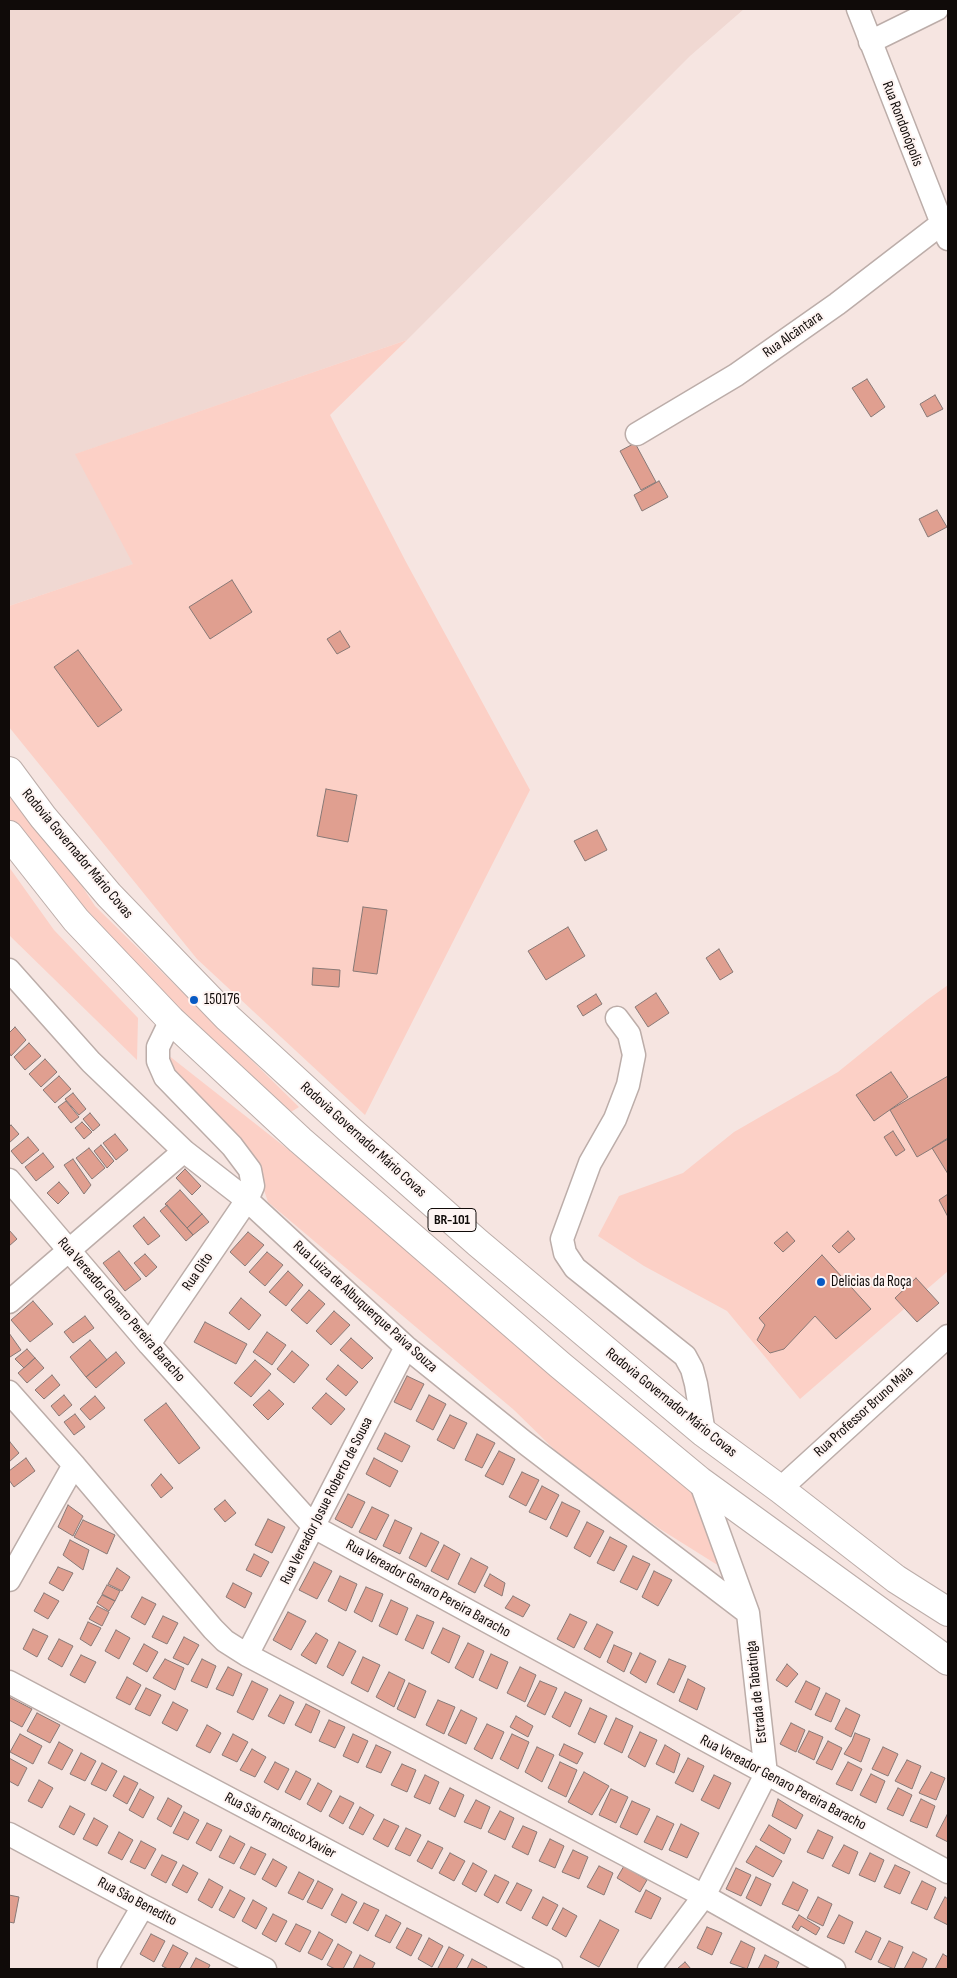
<!DOCTYPE html>
<meta charset="utf-8">
<style>
body{margin:0}
#map{position:relative;width:957px;height:1978px;overflow:hidden;background:#f6e5e1;font-family:"Sofia Sans Condensed",sans-serif}
canvas{display:block}
.frame{position:absolute;inset:0;border:10px solid #100b09;pointer-events:none}
</style>
<div id="map">
<canvas width="957" height="1978"></canvas>
<div class="frame"></div>
</div>
<script>
const ctx = document.querySelector('canvas').getContext('2d');
ctx.lineJoin = 'round';
function fill(path, color) { ctx.fillStyle = color; ctx.fill(path, 'evenodd'); }
const poly = rows => new Path2D(rows.map(r => 'M' + r).join(''));
function stroke(path, color, width, dash) { ctx.strokeStyle = color; ctx.lineWidth = width; ctx.lineCap = dash ? 'butt' : 'round'; ctx.setLineDash(dash || []); ctx.stroke(path); }
function label(font, color, halo, rows, align = 'center') {
  ctx.font = font + ' "Sofia Sans Condensed",sans-serif'; ctx.lineWidth = 4; ctx.setLineDash([]); ctx.textBaseline = 'middle'; ctx.strokeStyle = halo; ctx.fillStyle = color; for (const [text, x, y, turn = 0] of rows) {
    ctx.save(); ctx.translate(x, y); ctx.rotate((+turn || 0) * Math.PI / 180); ctx.textAlign = isNaN(turn) ? turn : align; if (halo) ctx.strokeText(text, 0, 0); ctx.fillText(text, 0, 0); ctx.restore();
  }
}
fill(poly([
 [9,9,744,9,690,56,407,340,76,454,134,564,9,606]
]), '#f0d8d2');
fill(poly([
 [407,340,330,415,406,562,530,790,365,1115,197,959,9,727,9,606,133,564,75,454],
 [9,774,95,906,299,1107,268,1126,9,834],
 [9,867,54,930,138,1018,137,1060,9,935],
 [948,985,948,1271,800,1399,727,1311,644,1266,598,1236,619,1196,683,1173,734,1132,838,1072,927,1000],
 [168,1055,543,1350,700,1481,735,1576,660,1529,567,1462,514,1410,268,1202,254,1160,171,1070]
]), '#fcd0c6');
const building = poly([
 [867,379,885,407,871,417,852,388,867,379],
 [935,395,943,409,927,417,920,404,935,395],
 [635,443,656,482,641,490,620,451,635,443],
 [659,481,668,497,642,511,634,495,659,481],
 [937,510,947,527,928,537,919,519,937,510],
 [232,580,252,612,210,639,189,607,232,580],
 [340,631,350,647,337,654,327,639,340,631],
 [78,650,122,710,98,727,54,667,78,650],
 [326,789,357,795,348,842,317,836,326,789],
 [597,830,607,850,585,861,574,841,597,830],
 [363,907,387,910,377,974,353,971,363,907],
 [568,927,585,956,546,980,528,951,568,927],
 [719,949,733,972,720,980,706,958,719,949],
 [313,968,340,970,339,987,312,985,313,968],
 [656,993,669,1013,648,1027,635,1007,656,993],
 [596,994,602,1004,583,1016,577,1006,596,994],
 [15,1027,26,1040,11,1056,9,1052,9,1033,15,1027],
 [29,1043,41,1056,25,1070,14,1057,29,1043],
 [45,1059,57,1072,41,1087,29,1074,45,1059],
 [891,1072,908,1097,874,1121,856,1095,891,1072],
 [59,1076,71,1089,55,1103,43,1090,59,1076],
 [948,1076,948,1139,917,1157,890,1110,948,1076],
 [73,1093,86,1109,79,1115,65,1099,73,1093],
 [66,1101,79,1117,71,1123,58,1107,66,1101],
 [90,1113,100,1125,93,1131,83,1119,90,1113],
 [82,1122,92,1132,84,1139,75,1128,82,1122],
 [11,1125,19,1134,9,1143,9,1127,11,1125],
 [893,1131,905,1150,896,1156,884,1137,893,1131],
 [115,1134,128,1150,116,1160,103,1143,115,1134],
 [28,1137,39,1150,22,1164,11,1151,28,1137],
 [948,1138,948,1174,932,1148,948,1138],
 [101,1145,114,1161,107,1168,94,1151,101,1145],
 [89,1148,105,1168,92,1179,76,1158,89,1148],
 [43,1153,54,1167,36,1181,25,1167,43,1153],
 [73,1159,91,1185,84,1194,64,1165,73,1159],
 [185,1169,201,1186,192,1195,176,1178,185,1169],
 [59,1182,69,1193,58,1204,47,1193,59,1182],
 [180,1190,202,1214,187,1228,165,1204,180,1190],
 [948,1194,948,1217,939,1200,948,1194],
 [167,1205,193,1235,186,1241,160,1211,167,1205],
 [202,1214,209,1222,193,1235,187,1228,202,1214],
 [144,1217,160,1236,148,1245,133,1226,144,1217],
 [9,1230,17,1239,9,1246,9,1230],
 [848,1231,855,1239,839,1253,832,1246,848,1231],
 [248,1232,264,1245,245,1266,230,1252,248,1232],
 [787,1232,795,1241,783,1252,774,1243,787,1232],
 [119,1251,141,1279,125,1291,103,1263,119,1251],
 [267,1252,283,1265,265,1286,249,1272,267,1252],
 [145,1254,157,1267,146,1277,134,1263,145,1254],
 [822,1255,871,1309,836,1339,815,1316,784,1349,770,1353,757,1340,765,1325,759,1318,822,1255],
 [288,1271,303,1285,286,1306,269,1292,288,1271],
 [916,1278,939,1303,917,1322,895,1298,916,1278],
 [309,1290,325,1304,307,1324,291,1310,309,1290],
 [241,1298,261,1315,249,1330,229,1313,241,1298],
 [33,1301,53,1324,30,1342,11,1320,33,1301],
 [334,1311,350,1325,331,1345,316,1331,334,1311],
 [85,1316,94,1328,73,1343,64,1332,85,1316],
 [205,1322,247,1344,236,1364,194,1342,205,1322],
 [267,1332,286,1345,272,1365,253,1352,267,1332],
 [9,1333,21,1350,10,1357,9,1356,9,1333],
 [351,1338,373,1358,362,1369,340,1350,351,1338],
 [90,1340,107,1360,86,1377,70,1357,90,1340],
 [27,1349,35,1358,24,1368,15,1359,27,1349],
 [292,1351,309,1365,294,1383,277,1369,292,1351],
 [116,1352,125,1363,96,1388,86,1377,116,1352],
 [35,1358,44,1368,27,1383,18,1373,35,1358],
 [255,1360,271,1374,251,1397,234,1383,255,1360],
 [338,1365,358,1382,346,1396,326,1379,338,1365],
 [52,1375,60,1385,44,1399,35,1390,52,1375],
 [407,1376,424,1384,411,1410,394,1402,407,1376],
 [269,1390,284,1404,268,1420,253,1405,269,1390],
 [326,1393,345,1409,331,1425,312,1408,326,1393],
 [64,1395,72,1405,59,1416,51,1406,64,1395],
 [429,1395,446,1404,433,1430,416,1421,429,1395],
 [95,1396,105,1408,90,1420,80,1409,95,1396],
 [166,1403,200,1448,179,1464,144,1420,166,1403],
 [75,1414,85,1427,74,1435,64,1422,75,1414],
 [450,1415,467,1423,454,1449,437,1440,450,1415],
 [385,1433,410,1446,402,1462,377,1449,385,1433],
 [477,1434,495,1443,482,1468,465,1460,477,1434],
 [10,1442,19,1453,9,1462,9,1443,10,1442],
 [499,1451,515,1459,503,1485,485,1476,499,1451],
 [26,1458,35,1471,14,1487,9,1480,9,1471,26,1458],
 [374,1458,398,1471,390,1487,366,1474,374,1458],
 [522,1472,539,1480,526,1506,509,1497,522,1472],
 [161,1474,173,1488,161,1498,151,1485,161,1474],
 [542,1486,559,1495,546,1520,529,1512,542,1486],
 [348,1494,365,1502,352,1528,335,1519,348,1494],
 [225,1500,236,1513,225,1522,214,1509,225,1500],
 [562,1502,580,1511,567,1537,550,1528,562,1502],
 [68,1505,83,1516,73,1536,58,1527,68,1505],
 [372,1507,389,1515,376,1540,359,1532,372,1507],
 [268,1519,285,1527,272,1553,255,1545,268,1519],
 [83,1520,115,1535,107,1554,74,1537,83,1520],
 [395,1520,412,1528,400,1554,383,1546,395,1520],
 [587,1522,604,1531,590,1557,574,1548,587,1522],
 [421,1533,439,1542,426,1567,409,1558,421,1533],
 [610,1537,627,1546,614,1571,597,1563,610,1537],
 [70,1540,89,1550,83,1570,63,1555,70,1540],
 [444,1545,460,1554,448,1580,431,1571,444,1545],
 [254,1554,269,1562,261,1577,246,1570,254,1554],
 [633,1556,650,1564,637,1590,620,1582,633,1556],
 [471,1558,488,1567,475,1593,458,1584,471,1558],
 [314,1562,332,1571,317,1599,299,1590,314,1562],
 [58,1567,73,1573,63,1591,49,1583,58,1567],
 [117,1568,130,1577,122,1591,108,1584,117,1568],
 [654,1571,672,1580,658,1606,642,1597,654,1571],
 [490,1574,505,1583,502,1596,484,1586,490,1574],
 [340,1576,357,1584,346,1611,328,1601,340,1576],
 [233,1583,252,1593,245,1608,226,1597,233,1583],
 [107,1585,120,1591,115,1601,102,1594,107,1585],
 [366,1587,383,1594,372,1622,354,1612,366,1587],
 [44,1593,59,1601,48,1619,34,1611,44,1593],
 [102,1595,115,1601,109,1611,97,1603,102,1595],
 [513,1596,530,1605,523,1617,505,1608,513,1596],
 [142,1597,156,1604,145,1625,131,1617,142,1597],
 [391,1600,408,1608,397,1635,379,1626,391,1600],
 [97,1606,109,1612,102,1626,89,1619,97,1606],
 [288,1612,306,1621,291,1650,273,1640,288,1612],
 [570,1614,587,1622,574,1648,557,1639,570,1614],
 [417,1615,434,1622,423,1649,405,1640,417,1615],
 [163,1616,178,1623,167,1644,152,1637,163,1616],
 [88,1622,101,1628,91,1646,80,1639,88,1622],
 [597,1624,613,1632,600,1658,584,1649,597,1624],
 [443,1628,460,1636,449,1663,431,1653,443,1628],
 [33,1629,48,1636,37,1657,23,1649,33,1629],
 [116,1630,130,1638,119,1659,105,1651,116,1630],
 [316,1633,328,1640,316,1664,301,1655,316,1633],
 [184,1637,199,1645,188,1665,173,1658,184,1637],
 [59,1639,73,1646,62,1667,48,1659,59,1639],
 [339,1642,356,1651,343,1676,327,1667,339,1642],
 [468,1643,484,1651,473,1678,455,1668,468,1643],
 [144,1644,158,1652,147,1672,133,1664,144,1644],
 [614,1645,632,1653,624,1672,607,1662,614,1645],
 [640,1653,656,1661,646,1683,630,1673,640,1653],
 [491,1654,508,1662,497,1689,479,1680,491,1654],
 [81,1655,96,1662,85,1683,70,1675,81,1655],
 [363,1657,380,1665,368,1692,351,1683,363,1657],
 [165,1659,184,1668,175,1690,153,1678,165,1659],
 [202,1659,216,1666,207,1688,191,1681,202,1659],
 [669,1659,686,1666,674,1693,657,1684,669,1659],
 [787,1664,798,1674,787,1687,776,1680,787,1664],
 [228,1667,242,1674,233,1696,216,1689,228,1667],
 [520,1667,536,1675,525,1702,507,1693,520,1667],
 [389,1672,405,1680,394,1707,376,1697,389,1672],
 [127,1677,141,1685,130,1705,116,1698,127,1677],
 [688,1679,705,1688,697,1710,679,1701,688,1679],
 [252,1681,268,1689,253,1720,237,1712,252,1681],
 [540,1681,557,1688,545,1715,527,1706,540,1681],
 [806,1681,820,1688,811,1710,795,1702,806,1681],
 [409,1683,426,1691,415,1718,397,1709,409,1683],
 [146,1688,161,1695,150,1716,135,1709,146,1688],
 [565,1692,582,1700,570,1727,552,1717,565,1692],
 [826,1693,840,1700,831,1722,815,1715,826,1693],
 [280,1695,294,1702,284,1724,268,1716,280,1695],
 [9,1697,32,1709,22,1727,9,1720,9,1697],
 [438,1700,455,1707,444,1734,426,1725,438,1700],
 [173,1702,188,1710,177,1731,162,1723,173,1702],
 [306,1704,320,1711,311,1733,295,1725,306,1704],
 [590,1708,607,1716,595,1743,578,1734,590,1708],
 [846,1708,860,1715,851,1737,835,1729,846,1708],
 [461,1710,477,1718,466,1744,448,1735,461,1710],
 [37,1713,60,1725,50,1743,27,1731,37,1713],
 [516,1716,533,1726,528,1737,510,1727,516,1716],
 [616,1718,633,1726,622,1753,604,1744,616,1718],
 [329,1720,345,1727,335,1748,319,1741,329,1720],
 [791,1723,805,1730,796,1752,780,1744,791,1723],
 [487,1724,504,1732,492,1759,474,1749,487,1724],
 [207,1725,221,1733,210,1753,196,1746,207,1725],
 [809,1731,823,1737,814,1760,798,1752,809,1731],
 [640,1732,657,1740,645,1767,628,1757,640,1732],
 [855,1733,870,1739,861,1762,844,1754,852,1741,855,1733],
 [20,1734,42,1746,33,1764,10,1752,20,1734],
 [233,1734,248,1742,237,1762,222,1755,233,1734],
 [353,1734,368,1741,358,1763,343,1756,353,1734],
 [512,1734,529,1742,518,1769,500,1759,512,1734],
 [828,1741,842,1748,832,1770,816,1763,828,1741],
 [59,1742,73,1750,62,1770,48,1763,59,1742],
 [564,1744,583,1753,577,1764,559,1755,564,1744],
 [376,1745,391,1752,381,1773,366,1767,376,1745],
 [665,1745,680,1754,674,1773,656,1764,665,1745],
 [537,1747,554,1755,542,1782,525,1772,537,1747],
 [883,1747,898,1754,888,1776,872,1769,883,1747],
 [252,1749,266,1757,255,1777,240,1770,252,1749],
 [81,1753,96,1761,85,1781,70,1774,81,1753],
 [9,1758,27,1768,18,1786,9,1781,9,1758],
 [688,1758,704,1766,693,1792,675,1783,688,1758],
 [907,1760,921,1766,912,1789,895,1781,907,1760],
 [275,1762,289,1769,278,1790,264,1782,275,1762],
 [560,1762,577,1770,566,1797,548,1788,560,1762],
 [848,1762,862,1769,852,1791,836,1784,848,1762],
 [102,1763,117,1771,106,1791,91,1784,102,1763],
 [402,1764,416,1770,407,1792,391,1785,402,1764],
 [296,1771,311,1779,300,1800,285,1792,296,1771],
 [584,1772,609,1786,592,1815,568,1802,584,1772],
 [931,1772,945,1778,936,1800,919,1793,931,1772],
 [871,1774,885,1781,876,1803,860,1795,871,1774],
 [425,1775,439,1782,430,1804,414,1797,425,1775],
 [714,1775,731,1783,719,1809,701,1800,714,1775],
 [124,1776,138,1783,127,1804,113,1796,124,1776],
 [39,1780,53,1788,42,1808,28,1801,39,1780],
 [318,1783,332,1791,321,1812,307,1804,318,1783],
 [450,1788,464,1795,455,1817,439,1809,450,1788],
 [898,1788,912,1795,903,1816,887,1809,898,1788],
 [140,1789,154,1797,143,1818,129,1810,140,1789],
 [611,1789,628,1797,616,1823,599,1815,611,1789],
 [340,1796,354,1803,343,1824,329,1816,340,1796],
 [168,1798,182,1806,171,1827,157,1819,168,1798],
 [778,1799,803,1815,796,1829,772,1816,778,1799],
 [921,1799,935,1806,927,1828,910,1821,921,1799],
 [476,1800,490,1807,481,1829,464,1822,476,1800],
 [632,1801,650,1809,637,1835,620,1827,632,1801],
 [70,1806,85,1814,74,1835,59,1827,70,1806],
 [360,1807,374,1815,363,1835,349,1828,360,1807],
 [500,1811,514,1818,505,1840,488,1832,500,1811],
 [184,1812,199,1820,188,1840,173,1833,184,1812],
 [947,1815,948,1816,948,1842,936,1836,947,1815],
 [657,1816,674,1824,662,1850,644,1842,657,1816],
 [94,1818,108,1826,97,1846,83,1839,94,1818],
 [384,1819,399,1826,388,1847,373,1839,384,1819],
 [207,1823,222,1830,211,1851,196,1843,207,1823],
 [681,1824,699,1833,687,1858,669,1850,681,1824],
 [769,1825,791,1839,784,1854,760,1840,769,1825],
 [523,1826,537,1832,528,1855,512,1847,523,1826],
 [406,1828,421,1835,410,1856,395,1849,406,1828],
 [818,1830,833,1837,823,1859,807,1852,818,1830],
 [119,1832,133,1840,122,1860,108,1853,119,1832],
 [230,1836,245,1844,234,1864,219,1857,230,1836],
 [550,1839,564,1846,555,1868,539,1861,550,1839],
 [141,1841,156,1849,145,1869,130,1862,141,1841],
 [428,1841,443,1848,432,1869,417,1861,428,1841],
 [844,1845,858,1852,849,1874,832,1866,844,1845],
 [756,1846,782,1861,773,1877,746,1862,756,1846],
 [251,1847,266,1854,255,1875,240,1868,251,1847],
 [573,1850,588,1857,579,1879,562,1872,573,1850],
 [450,1853,465,1861,454,1881,439,1873,450,1853],
 [870,1853,884,1860,875,1882,859,1875,870,1853],
 [162,1855,177,1862,166,1883,151,1875,162,1855],
 [273,1859,287,1867,276,1887,262,1879,273,1859],
 [473,1863,487,1871,476,1892,462,1884,473,1863],
 [183,1865,198,1873,187,1893,172,1885,183,1865],
 [895,1865,910,1872,900,1894,884,1887,895,1865],
 [599,1866,613,1873,604,1895,587,1887,599,1866],
 [624,1866,647,1880,640,1892,617,1878,624,1866],
 [736,1868,751,1875,741,1896,726,1889,736,1868],
 [299,1872,314,1880,303,1900,288,1893,299,1872],
 [495,1875,509,1882,498,1903,484,1895,495,1875],
 [756,1877,771,1884,761,1906,746,1898,756,1877],
 [209,1879,223,1887,212,1908,198,1900,209,1879],
 [318,1881,333,1889,322,1909,307,1902,318,1881],
 [922,1881,936,1888,927,1910,911,1903,922,1881],
 [793,1882,808,1890,798,1911,782,1904,793,1882],
 [517,1883,532,1890,521,1911,506,1903,517,1883],
 [230,1890,245,1898,234,1918,219,1910,230,1890],
 [646,1890,661,1898,651,1919,635,1912,646,1890],
 [342,1894,357,1902,346,1923,331,1915,342,1894],
 [9,1895,19,1897,14,1923,9,1922,9,1895],
 [543,1897,558,1905,547,1926,532,1918,543,1897],
 [818,1897,832,1904,823,1926,807,1918,818,1897],
 [945,1897,948,1899,948,1925,934,1918,945,1897],
 [253,1900,267,1908,256,1929,242,1921,253,1900],
 [364,1903,379,1910,368,1931,353,1923,364,1903],
 [563,1908,577,1916,566,1937,552,1929,563,1908],
 [273,1914,287,1921,276,1942,262,1934,273,1914],
 [386,1915,401,1923,390,1943,375,1936,386,1915],
 [799,1915,820,1928,816,1935,801,1926,798,1931,792,1927,799,1915],
 [839,1915,853,1922,844,1944,827,1937,839,1915],
 [600,1920,619,1930,599,1967,580,1957,600,1920],
 [296,1924,311,1931,300,1952,285,1944,296,1924],
 [707,1927,722,1933,712,1955,697,1948,707,1927],
 [407,1928,422,1935,411,1956,396,1948,407,1928],
 [866,1931,881,1938,871,1960,855,1952,866,1931],
 [319,1932,333,1940,322,1960,308,1953,319,1932],
 [151,1934,165,1941,154,1962,140,1954,151,1934],
 [429,1938,443,1946,432,1967,418,1959,429,1938],
 [741,1941,755,1948,747,1969,730,1963,741,1941],
 [889,1941,903,1947,894,1969,878,1962,889,1941],
 [338,1944,352,1952,343,1969,335,1969,327,1965,338,1944],
 [173,1945,188,1953,179,1969,168,1969,162,1966,173,1945],
 [449,1947,464,1955,456,1969,440,1969,438,1968,449,1947],
 [913,1952,927,1959,922,1969,904,1969,913,1952],
 [943,1954,948,1957,948,1969,935,1969,943,1954],
 [360,1955,375,1963,372,1969,353,1969,360,1955],
 [765,1955,779,1962,776,1969,758,1969,765,1955],
 [196,1958,210,1965,208,1969,190,1969,196,1958],
 [472,1959,487,1967,486,1969,467,1969,472,1959],
 [685,1962,691,1969,677,1969,685,1962]
]);
fill(building, '#e09f90');
stroke(building, '#887976', 1);
const minor = poly([
 [858,9,948,239],
 [870,42,937,9],
 [637,434,736,375,837,304,941,224],
 [9,970,91,1062,184,1151,247,1200,406,1347,524,1442,748,1613],
 [617,1018,629,1034,634,1055,628,1085,615,1119,590,1163,562,1239,565,1253,575,1268,685,1356,692,1369,696,1384,704,1433],
 [9,1180,149,1344,314,1527,948,1872],
 [9,1302,184,1151],
 [149,1344,247,1200,253,1186,250,1170,232,1146,165,1077,158,1061,158,1047,171,1020],
 [9,1392,74,1465,213,1629,225,1641,247,1655,704,1896,834,1969],
 [780,1489,948,1336],
 [9,1580,74,1465],
 [247,1655,406,1347],
 [9,1682,551,1969],
 [9,1834,143,1906,265,1969],
 [109,1969,109,1964,143,1906],
 [649,1969,704,1896,766,1774,748,1613,700,1481]
]);
const highway = poly([
 [9,771,43,817,109,895,228,1018,350,1130,478,1243,704,1433,780,1489,896,1579,948,1612],
 [9,835,76,920,171,1020,300,1140,560,1365,700,1481,948,1661]
]);
stroke(minor, '#bcada9', 25);
stroke(highway, '#bcada9', 30);
stroke(minor, '#fff', 22);
stroke(highway, '#fff', 28);
for (const [x, y, r, color] of [
 [194,1000,5,"#085ac4"],
 [821,1282,5,"#085ac4"]
]) { const dot = new Path2D(); dot.arc(x, y, r, 0, 2 * Math.PI); ctx.fillStyle = color; ctx.fill(dot); stroke(dot, '#fef4f2', 2); }
for (const [x, y, w] of [
 [452,1220,48]
]) { const box = new Path2D(); box.roundRect(x - w / 2, y - 11.5, w, 23, 4); ctx.fillStyle = '#fef4f2'; ctx.fill(box); stroke(box, '#100b09', 1); }
label('bold 14px', '#100b09', null, [
 ["BR-101",452,1220]
]);
label('15px', '#100b09', '#fef4f2', [
 ["Rua Rondonópolis",902,124,69],
 ["Rua Alcântara",793,335,-35],
 ["Rodovia Governador Mário Covas",77,854,50],
 ["Rodovia Governador Mário Covas",363,1140,42],
 ["Rua Oito",198,1272,-56],
 ["Rua Luiza de Albuquerque Paiva Souza",365,1307,42],
 ["Rua Vereador Genaro Pereira Baracho",121,1310,49],
 ["Rodovia Governador Mário Covas",671,1403,39],
 ["Rua Professor Bruno Maia",864,1412,-42],
 ["Rua Vereador Josue Roberto de Sousa",327,1501,-63],
 ["Rua Vereador Genaro Pereira Baracho",428,1589,29],
 ["Estrada de Tabatinga",757,1692,-96],
 ["Rua Vereador Genaro Pereira Baracho",783,1783,28],
 ["Rua São Francisco Xavier",280,1826,28],
 ["Rua São Benedito",137,1902,28]
]);
label('15px', '#100b09', '#fef4f2', [
 ["150176",204,1000],
 ["Delicias da Roça",831,1282]
], 'left');
</script>
